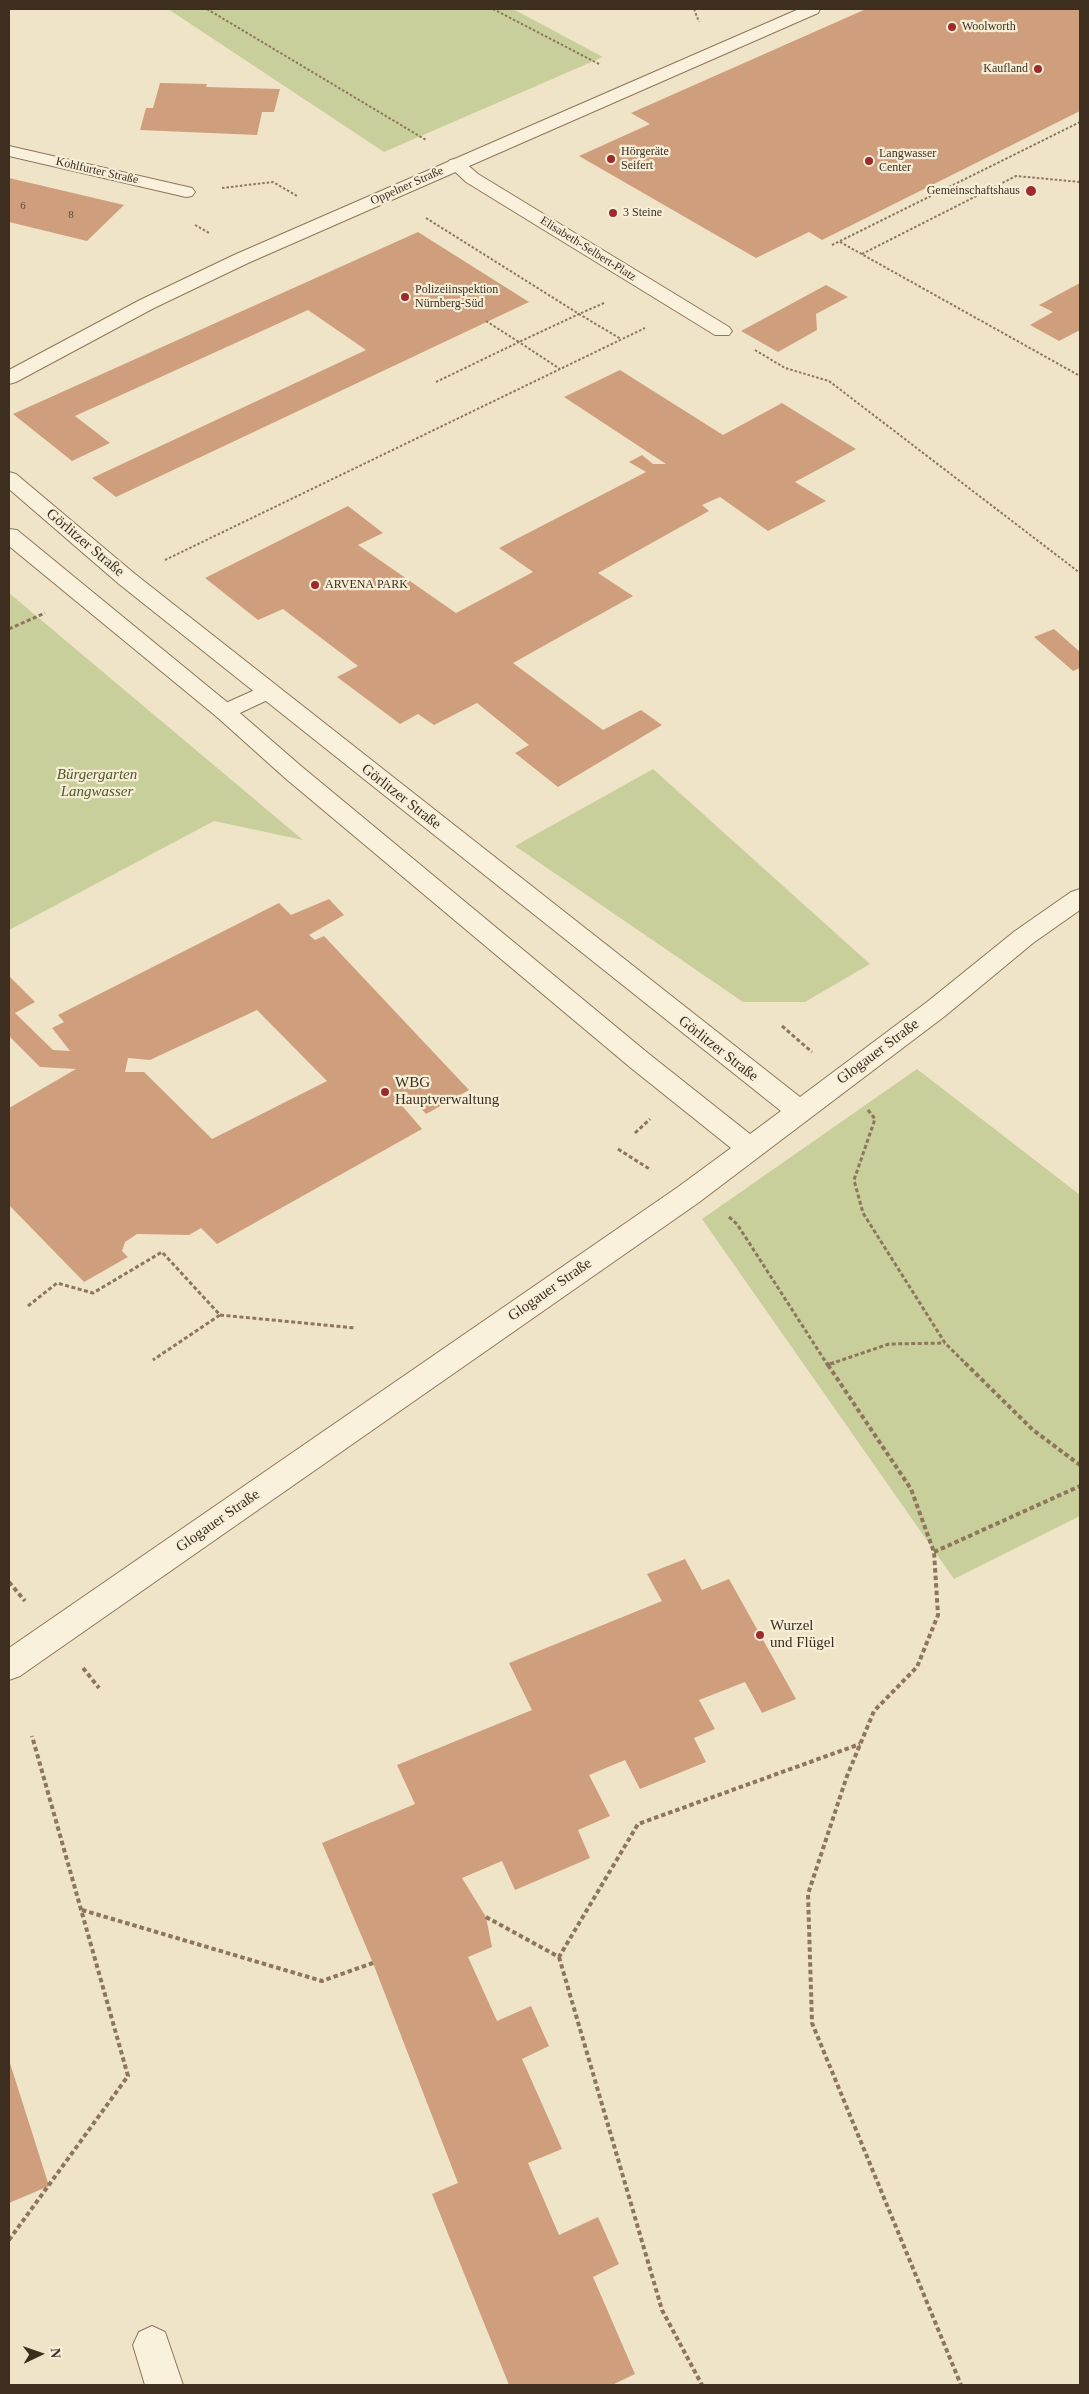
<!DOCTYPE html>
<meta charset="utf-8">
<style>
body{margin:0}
#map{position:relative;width:1089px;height:2394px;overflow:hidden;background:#f0e4c8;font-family:"Times New Roman",serif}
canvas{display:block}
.frame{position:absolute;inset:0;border:10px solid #3d2e20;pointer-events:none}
.north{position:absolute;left:15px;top:2329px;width:50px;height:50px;-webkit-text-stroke:4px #f7eed8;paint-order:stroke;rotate:87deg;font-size:14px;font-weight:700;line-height:20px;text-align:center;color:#3d2e20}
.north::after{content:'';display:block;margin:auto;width:18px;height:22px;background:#3d2e20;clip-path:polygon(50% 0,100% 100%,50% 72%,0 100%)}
</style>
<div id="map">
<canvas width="1089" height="2394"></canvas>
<div class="frame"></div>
<div class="north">N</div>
</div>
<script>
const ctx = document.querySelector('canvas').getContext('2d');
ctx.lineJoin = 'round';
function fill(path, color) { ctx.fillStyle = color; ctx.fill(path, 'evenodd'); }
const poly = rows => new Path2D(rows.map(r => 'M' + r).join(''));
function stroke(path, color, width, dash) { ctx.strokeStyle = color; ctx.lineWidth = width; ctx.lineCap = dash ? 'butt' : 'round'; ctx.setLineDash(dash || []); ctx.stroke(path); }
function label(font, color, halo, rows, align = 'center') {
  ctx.font = font + ' "Times New Roman",serif'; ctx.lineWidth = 4.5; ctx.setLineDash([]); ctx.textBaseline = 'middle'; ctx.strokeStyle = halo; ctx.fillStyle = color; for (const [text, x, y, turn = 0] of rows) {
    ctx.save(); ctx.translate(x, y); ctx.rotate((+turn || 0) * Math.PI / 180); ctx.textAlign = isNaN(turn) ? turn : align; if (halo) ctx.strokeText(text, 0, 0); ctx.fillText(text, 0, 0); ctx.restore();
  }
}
fill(poly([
 [168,9,513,9,603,57,384,152],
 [9,593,303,840,214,821,9,930],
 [653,769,870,964,805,1002,743,1002,515,846],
 [917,1069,1080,1195,1080,1516,954,1579,702,1219]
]), '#c9cf9b');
fill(poly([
 [866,9,1080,9,1080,111,822,240,809,232,756,258,579,156,650,124,631,113],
 [160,83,207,84,206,87,280,89,274,112,262,112,257,135,140,130,146,108,153,108],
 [9,178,56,189,124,205,87,241,9,222],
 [418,232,529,302,116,497,92,478,366,350,308,310,75,416,110,443,72,461,13,414],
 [1080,283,1080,330,1059,341,1030,325,1053,312,1039,305],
 [826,285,848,297,816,314,817,330,778,352,741,331],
 [620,370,723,435,782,403,856,449,795,482,826,501,768,531,720,497,702,505,709,511,598,573,633,596,513,663,603,730,641,710,662,725,558,787,515,753,529,745,477,703,434,725,418,714,400,724,337,677,358,666,283,609,258,620,205,578,348,506,383,533,358,545,456,613,533,572,499,548,646,472,629,462,642,455,653,464,666,464,564,397],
 [1054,629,1080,652,1080,668,1073,671,1034,637],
 [329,899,344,915,309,935,315,940,324,936,469,1090,426,1114,409,1095,398,1101,422,1129,217,1244,201,1228,189,1235,137,1234,125,1242,122,1251,128,1257,84,1282,9,1205,9,1108,76,1069,40,1067,9,1036,9,976,35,1002,15,1013,53,1050,70,1051,52,1028,64,1022,58,1015,279,903,291,915],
 [257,1010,327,1081,212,1139,144,1072,125,1072,128,1058,150,1060],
 [685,1559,702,1590,729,1579,796,1699,762,1713,745,1682,699,1700,715,1729,694,1738,706,1762,640,1789,625,1760,589,1775,610,1816,578,1830,590,1858,515,1890,502,1861,462,1878,486,1917,492,1947,468,1957,497,2021,531,2006,549,2046,522,2059,562,2149,528,2163,559,2235,598,2217,619,2264,593,2277,635,2374,612,2385,509,2385,432,2194,458,2183,373,1963,322,1843,415,1804,397,1765,532,1710,509,1663,662,1601,647,1574],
 [9,2060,49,2186,9,2203]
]), '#cf9f7d');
const service = poly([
 [268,684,276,686,279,691,276,696,225,720,217,717,213,712,217,707,268,684],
 [152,2326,165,2332,183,2385,145,2385,133,2345,139,2332,152,2326]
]);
const pedestrian = poly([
 [456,159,462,160,478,174,729,327,732,331,729,335,715,335,466,182,447,164,450,160,456,159]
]);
const minor = poly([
 [9,146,192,188,195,192,192,196,186,197,9,156,9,146]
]);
const tertiary = poly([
 [799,9,820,9,818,13,248,263,154,308,16,382,9,384,9,370,140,300,234,255,799,9],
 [9,472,16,474,135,574,800,1097,927,1002,1015,931,1071,892,1080,889,1080,910,1033,943,945,1016,698,1203,20,1676,9,1680,9,1648,678,1187,731,1148,631,1068,285,778,217,717,9,546,9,529,17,530,233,707,301,766,649,1054,750,1134,781,1111,119,584,9,489,9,472]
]);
stroke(service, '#8d765c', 2);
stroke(pedestrian, '#8d765c', 2);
stroke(minor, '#8d765c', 2);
stroke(tertiary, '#8d765c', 2);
stroke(poly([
 [207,9,426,140],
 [493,9,599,64],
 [694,9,699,22],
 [222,188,273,182,297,196],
 [426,218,579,314,519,342,486,321],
 [195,225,209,233],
 [840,242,1080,376],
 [832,245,1080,122],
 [862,254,1016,176,1080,182],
 [604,303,579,314,621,339],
 [755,350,785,368,829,381,1080,573],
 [436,382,519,342,560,369],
 [165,560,645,328]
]), '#8d765c', 2, [2.5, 2]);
stroke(poly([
 [9,629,45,613],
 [782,1026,812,1052],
 [868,1110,875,1119,854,1180,863,1213,945,1343,966,1364],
 [635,1133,650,1119],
 [618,1149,651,1170],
 [729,1217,737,1224,827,1364],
 [28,1306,57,1283,93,1293,162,1252,220,1315,153,1360],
 [220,1315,355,1328],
 [830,1364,889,1344,945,1343]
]), '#8d765c', 3, [4, 2.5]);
stroke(poly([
 [827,1363,828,1365,834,1363],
 [965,1363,1033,1430,1080,1465],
 [828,1365,911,1489,934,1552,938,1615,917,1667,874,1711,847,1776,808,1894,812,2023,961,2385],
 [934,1552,1080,1486],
 [9,1582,25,1601],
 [83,1668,99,1688],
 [82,1910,322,1981,373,1963],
 [486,1917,559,1957,638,1824,860,1744],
 [559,1957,662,2310,702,2385],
 [9,2240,128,2076,32,1736]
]), '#8d765c', 4, [4.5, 3]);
fill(service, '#faf1dc');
fill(pedestrian, '#faf1dc');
fill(minor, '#faf1dc');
fill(tertiary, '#faf1dc');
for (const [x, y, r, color] of [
 [952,27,5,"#9e2a2b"],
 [1038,69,5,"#9e2a2b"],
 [611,159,5,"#9e2a2b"],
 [869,161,5,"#9e2a2b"],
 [1031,191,6,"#9e2a2b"],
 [613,213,5,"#9e2a2b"],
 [405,297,5,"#9e2a2b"],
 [315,585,5,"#9e2a2b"],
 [385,1092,5,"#9e2a2b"],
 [760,1635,5,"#9e2a2b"]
]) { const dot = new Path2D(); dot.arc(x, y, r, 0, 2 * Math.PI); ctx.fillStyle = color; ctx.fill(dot); stroke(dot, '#f7eed8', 2); }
label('11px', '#624a37', null, [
 ["6",23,206],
 ["8",71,215]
]);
label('12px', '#3d2e20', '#f7eed8', [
 ["Woolworth",962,27],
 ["Kaufland",1028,69,"right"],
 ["Hörgeräte",621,152],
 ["Seifert",621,166],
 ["Langwasser",879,154],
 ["Center",879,168],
 ["Gemeinschaftshaus",1020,191,"right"],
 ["3 Steine",623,213],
 ["Polizeiinspektion",415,290],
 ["Nürnberg-Süd",415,304],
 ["ARVENA PARK",325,585]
], 'left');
label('12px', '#3d2e20', '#f7eed8', [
 ["Kohlfurter Straße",97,171,13],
 ["Oppelner Straße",407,186,-24],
 ["Elisabeth-Selbert-Platz",588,249,32]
]);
label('15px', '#3d2e20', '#f7eed8', [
 ["Görlitzer Straße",85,543,40],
 ["Görlitzer Straße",401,797,38],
 ["Görlitzer Straße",718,1049,38],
 ["Glogauer Straße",878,1052,-37],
 ["Glogauer Straße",550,1290,-35],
 ["Glogauer Straße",218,1521,-35]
]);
label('italic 15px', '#4d5a26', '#f7eed8', [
 ["Bürgergarten",97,775],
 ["Langwasser",97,792]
]);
label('15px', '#3d2e20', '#f7eed8', [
 ["WBG",395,1083],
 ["Hauptverwaltung",395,1100],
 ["Wurzel",770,1626],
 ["und Flügel",770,1643]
], 'left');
</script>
